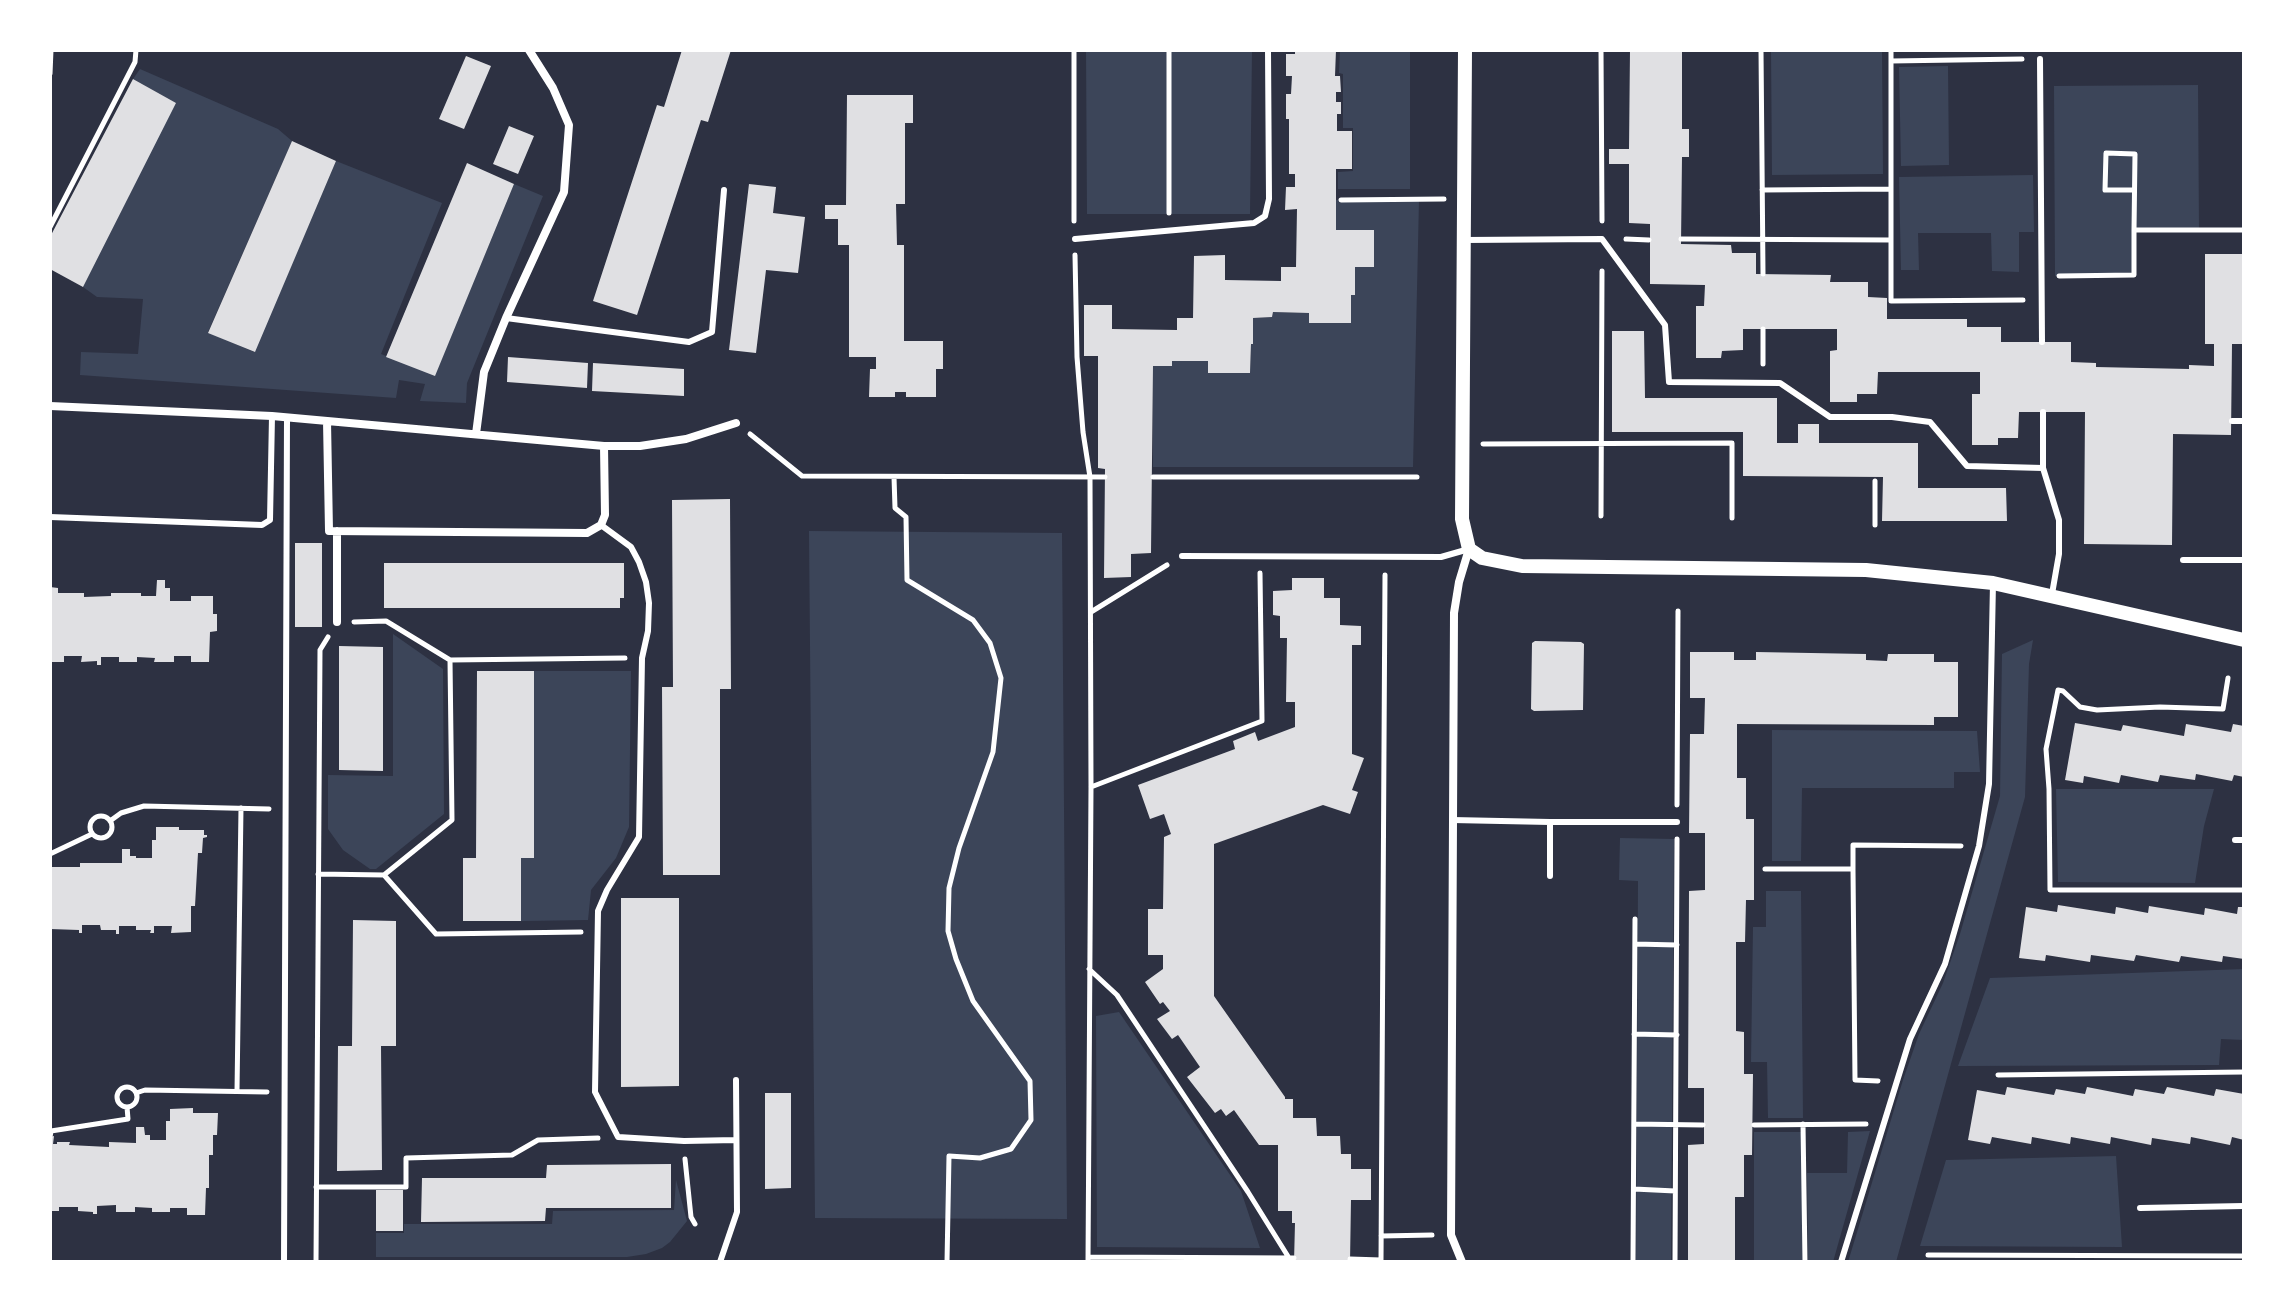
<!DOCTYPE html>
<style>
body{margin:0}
#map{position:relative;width:2294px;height:1312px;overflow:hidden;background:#2d3142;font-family:Figtree,sans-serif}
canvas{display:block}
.frame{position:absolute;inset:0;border:52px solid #fff;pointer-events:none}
</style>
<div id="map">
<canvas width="2294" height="1312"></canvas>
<div class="frame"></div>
</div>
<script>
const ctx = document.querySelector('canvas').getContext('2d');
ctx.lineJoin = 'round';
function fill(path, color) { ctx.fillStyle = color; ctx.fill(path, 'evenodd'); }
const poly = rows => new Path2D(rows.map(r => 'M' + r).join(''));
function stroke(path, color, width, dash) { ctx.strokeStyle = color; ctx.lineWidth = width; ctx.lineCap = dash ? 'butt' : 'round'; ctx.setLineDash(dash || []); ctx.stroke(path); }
fill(poly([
 [1086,50,1252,50,1250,214,1087,214],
 [1340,50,1410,50,1410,189,1338,189,1338,172,1353,171,1353,128,1343,128,1343,74,1339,73],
 [1771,50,1882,50,1883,174,1772,175],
 [1948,66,1949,165,1901,166,1899,67],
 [140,69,278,129,292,141,208,332,254,352,336,161,442,203,381,354,435,375,514,184,543,196,467,383,466,403,420,401,425,384,399,380,396,398,80,375,81,352,138,354,143,299,97,297,83,287,175,103,133,79],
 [2198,85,2199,231,2134,230,2134,275,2055,276,2054,86],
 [2033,175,2034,232,2019,232,2019,272,1992,271,1991,233,1918,233,1919,270,1901,270,1899,177],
 [1336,200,1419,200,1413,467,1153,467,1153,366,1171,366,1172,361,1208,361,1208,373,1250,373,1251,344,1253,344,1253,318,1272,317,1273,312,1309,313,1310,323,1351,323,1351,295,1355,294,1355,267,1373,267,1374,231,1336,230],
 [809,531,1062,533,1067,1219,815,1218],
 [393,634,443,669,444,814,376,869,370,869,343,850,328,829,328,775,393,776],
 [2033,640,2029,664,2025,797,1896,1262,1848,1262,1903,1080,1919,1034,1943,983,1960,934,2000,796,2002,654],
 [534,671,631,671,629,827,616,858,591,890,588,920,521,921,521,858],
 [1772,730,1977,731,1980,772,1954,772,1954,788,1802,788,1801,861,1772,861],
 [2056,789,2214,789,2204,826,2195,883,2058,882],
 [1620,838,1674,839,1671,1262,1636,1262,1638,881,1619,880],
 [1766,891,1801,891,1803,1118,1768,1118,1767,1062,1751,1062,1753,927,1766,927],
 [2244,969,2244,1040,2221,1039,2219,1065,1958,1066,1990,978],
 [1119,1012,1241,1191,1260,1248,1097,1247,1096,1016],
 [1870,1131,1833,1262,1808,1262,1807,1173,1847,1173,1848,1132],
 [1754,1132,1801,1132,1803,1262,1754,1262],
 [2116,1156,2122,1247,1920,1246,1946,1160],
 [676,1180,687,1221,670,1242,662,1248,646,1254,627,1257,376,1257,376,1233,404,1233,404,1224,552,1224,553,1211,674,1210]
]), '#3c4559');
fill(poly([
 [682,50,731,50,708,122,701,120,637,315,593,301,657,105,664,107],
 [1295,50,1336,50,1335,76,1340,76,1341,92,1336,92,1336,102,1341,102,1341,114,1337,114,1337,131,1352,131,1352,169,1336,169,1336,230,1374,230,1374,267,1355,267,1355,295,1351,295,1351,323,1309,323,1309,313,1273,312,1272,317,1253,318,1253,344,1251,344,1250,373,1208,373,1208,361,1172,361,1172,366,1153,366,1151,553,1131,554,1131,577,1104,578,1105,469,1098,468,1098,356,1084,356,1084,305,1112,305,1112,329,1177,330,1177,318,1193,318,1194,256,1225,255,1225,280,1281,281,1281,267,1296,267,1297,209,1285,210,1286,187,1295,187,1295,174,1289,174,1289,119,1286,119,1286,94,1291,94,1292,76,1286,76,1286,54,1295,54],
 [1630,50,1682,50,1682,129,1689,129,1689,157,1682,157,1681,244,1731,245,1732,253,1756,253,1756,274,1831,275,1830,282,1868,282,1868,297,1887,298,1887,319,1967,319,1967,327,2001,327,2001,342,2071,342,2071,362,2096,363,2096,367,2189,369,2189,365,2214,366,2214,344,2205,344,2205,254,2244,254,2243,344,2232,344,2231,435,2173,434,2172,545,2084,544,2085,412,2019,412,2018,438,1998,438,1998,445,1972,445,1972,394,1980,394,1980,372,1878,372,1877,394,1857,394,1857,402,1830,402,1830,351,1837,350,1837,329,1743,329,1743,350,1722,351,1721,358,1696,358,1696,306,1704,306,1705,285,1650,284,1650,224,1629,223,1629,164,1609,164,1609,149,1629,149],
 [466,56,491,66,464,129,439,119],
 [133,79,176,103,83,287,50,269,50,237],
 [847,95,913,95,913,123,905,123,905,204,896,204,897,245,904,245,904,341,943,341,943,369,936,369,936,397,906,397,906,392,895,392,895,397,869,397,870,369,876,369,876,357,849,357,849,245,838,245,838,219,825,219,825,205,846,205],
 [509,126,534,136,518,174,493,164],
 [292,141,336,161,255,352,208,333],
 [467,163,514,184,435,376,386,357],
 [749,184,776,187,773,213,805,217,798,273,766,270,756,353,729,350],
 [1612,331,1644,331,1645,398,1777,398,1777,443,1798,443,1798,424,1819,424,1819,443,1918,443,1918,488,2006,488,2007,521,1882,521,1883,477,1743,476,1743,432,1612,432],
 [508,357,588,363,587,388,507,382],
 [593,363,684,369,684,396,592,391],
 [730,499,731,689,720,689,720,875,663,875,662,687,673,687,672,500],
 [295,543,322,543,322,627,295,627],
 [384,563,624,563,624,598,620,598,620,608,384,608],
 [1292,578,1324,578,1324,598,1340,598,1340,625,1361,626,1361,645,1352,645,1352,754,1364,758,1352,790,1358,792,1350,814,1323,805,1214,844,1214,996,1285,1097,1285,1099,1293,1099,1293,1118,1316,1118,1317,1136,1340,1136,1341,1154,1351,1154,1351,1169,1371,1169,1371,1200,1351,1200,1350,1262,1294,1262,1295,1223,1292,1223,1292,1211,1278,1211,1278,1145,1259,1145,1234,1110,1226,1116,1221,1109,1215,1113,1187,1077,1200,1067,1178,1035,1172,1039,1157,1019,1170,1011,1163,1002,1160,1004,1145,982,1163,969,1163,955,1148,955,1148,909,1163,909,1164,837,1171,834,1164,814,1150,819,1138,785,1235,749,1233,741,1255,732,1258,741,1295,727,1295,702,1286,702,1287,638,1280,638,1280,616,1273,615,1273,591,1292,590],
 [157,580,165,580,165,588,170,588,170,601,191,601,191,596,213,596,213,614,217,614,217,631,210,632,209,662,191,662,191,656,174,656,174,662,154,662,155,658,137,657,137,662,119,662,119,657,101,657,101,665,97,665,97,661,81,662,82,656,64,656,64,662,50,662,50,587,58,588,58,593,84,593,84,597,111,596,111,593,141,593,141,596,156,596],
 [1535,641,1581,642,1584,644,1583,710,1534,711,1531,709,1532,643],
 [339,646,383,647,383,771,339,770],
 [1690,652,1734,652,1734,660,1756,660,1756,652,1866,654,1866,660,1887,661,1888,654,1934,654,1934,662,1958,662,1958,717,1934,717,1934,725,1737,724,1737,778,1746,778,1746,819,1754,819,1754,900,1746,900,1745,942,1736,942,1736,1031,1744,1032,1744,1074,1753,1074,1752,1155,1744,1155,1744,1197,1735,1197,1735,1262,1688,1262,1688,1145,1704,1144,1704,1088,1688,1088,1689,891,1705,890,1705,833,1689,833,1690,734,1704,734,1705,698,1690,698],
 [477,671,534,671,534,858,521,858,521,921,463,921,463,858,476,858],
 [2075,723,2121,731,2123,725,2184,736,2186,724,2231,732,2233,724,2244,726,2244,777,2234,775,2232,781,2196,774,2195,780,2160,775,2158,782,2121,775,2119,783,2084,776,2083,783,2065,780],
 [156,827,179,827,179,830,204,830,204,835,207,835,207,837,203,838,202,853,198,853,195,906,191,906,191,932,171,933,172,926,154,926,154,933,150,933,151,930,136,930,136,926,119,926,119,934,116,934,116,930,101,930,100,925,82,925,82,933,79,933,79,930,50,929,50,867,80,867,80,863,122,863,122,849,130,849,130,856,136,856,136,858,152,858,152,840,156,840],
 [621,898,679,898,679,1086,621,1087],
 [2058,905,2115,914,2116,907,2148,913,2149,906,2204,915,2205,908,2237,914,2238,907,2244,907,2244,959,2223,956,2222,962,2181,956,2179,962,2136,955,2134,961,2091,955,2090,962,2046,955,2045,961,2019,958,2026,907,2057,912],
 [353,920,396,921,396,1046,381,1046,382,1170,337,1171,338,1046,352,1046],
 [2007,1087,2054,1095,2056,1089,2085,1094,2087,1087,2133,1096,2135,1089,2164,1094,2167,1087,2214,1096,2216,1089,2244,1094,2244,1140,2232,1137,2230,1145,2191,1137,2190,1144,2152,1138,2151,1145,2111,1137,2110,1144,2071,1137,2070,1144,2032,1137,2031,1144,1992,1137,1990,1144,1968,1140,1977,1090,2005,1095],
 [765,1093,791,1093,791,1188,765,1189],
 [193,1108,193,1113,218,1113,217,1135,213,1135,213,1155,209,1155,209,1188,206,1188,205,1215,187,1215,187,1208,170,1208,170,1212,152,1212,152,1208,135,1207,135,1212,116,1212,116,1205,97,1206,97,1214,93,1214,93,1212,78,1211,78,1207,59,1207,59,1211,50,1211,50,1137,54,1136,53,1144,57,1144,57,1142,70,1142,69,1145,109,1147,109,1142,136,1143,136,1127,144,1127,145,1135,150,1135,150,1140,166,1140,166,1121,170,1121,170,1109],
 [671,1164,671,1208,546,1208,545,1221,421,1222,422,1178,546,1178,547,1165],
 [376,1190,403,1190,403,1231,376,1231]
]), '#e0e0e3');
stroke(poly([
 [1074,50,1074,221],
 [1601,50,1602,221],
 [1761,50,1763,274],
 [1891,50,1891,301,2023,300],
 [1891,61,2022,59],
 [50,74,51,50],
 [1762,190,1891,189],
 [1341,200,1444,199],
 [1169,213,1169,50],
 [50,227,135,62,136,50],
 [2134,230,2135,154,2106,153,2105,190,2134,190],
 [1626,239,1649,240],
 [1681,239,1891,240],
 [1075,255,1077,357,1083,432,1090,477,1091,787,1088,1262],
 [2059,276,2134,275,2134,230,2244,230],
 [1763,329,1763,364],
 [750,434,802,476,1105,477],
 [1483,444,1732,443,1732,518],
 [894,477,895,508,906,517,907,580,973,620,990,643,1001,678,993,752,959,848,949,888,948,931,956,959,973,1001,1030,1081,1031,1120,1011,1149,980,1158,949,1156,947,1262],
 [1153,477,1417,477],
 [1601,516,1602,271],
 [1875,525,1875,481],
 [1091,612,1167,565],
 [354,622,386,621,450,660],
 [2228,678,2223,709,2160,707,2097,710,2080,707,2063,691,2058,690,2046,749,2049,789,2050,890,2244,890],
 [1091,787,1262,721,1260,573],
 [1677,805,1678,611],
 '90 827a11 11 0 1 1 22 0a11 11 0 1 1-22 0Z',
 [110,821,121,813,144,806,269,809],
 [50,854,92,834],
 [1765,869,1853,869,1855,1080,1878,1081],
 [1853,869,1853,845,1961,846],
 [318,874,384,875],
 [581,932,436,934,384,875,452,820,450,660,625,658],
 [1635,944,1677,945],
 [1089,969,1117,995,1248,1192,1289,1258,1286,1262],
 [1634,1034,1677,1035],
 [1998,1075,2244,1072],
 '117 1097a10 10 0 1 1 20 0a10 10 0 1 1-20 0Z',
 [237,1091,241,808],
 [136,1093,145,1090,267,1092],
 [1634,1124,1703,1125],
 [1803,1124,1805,1262],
 [1754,1125,1866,1124],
 [50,1137,51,1131,128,1119,127,1107],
 [685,1159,691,1217,695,1224],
 [316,1187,406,1187,406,1158,512,1155,538,1140,598,1138],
 [1634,1189,1675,1191],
 [1381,1236,1432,1235],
 [1928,1255,2244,1256],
 [1088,1257,1294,1258],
 [1350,1259,1381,1260],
 [316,1262,320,650,328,637],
 [1381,1262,1385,575],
 [1633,1262,1635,919],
 [1675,1262,1677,839]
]), '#fff', 5);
stroke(poly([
 [2040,59,2042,342],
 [1075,239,1254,223,1265,216,1269,199,1268,50],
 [1465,240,1602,239,1665,325,1669,382,1780,383,1830,417,1892,417,1930,422,1967,466,2043,468],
 [506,318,689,342,712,332,724,190],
 [2043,412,2043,468,2059,520,2059,554,2052,594],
 [2232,421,2244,421],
 [50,517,262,525,270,520,272,416],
 [601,525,631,547,639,562,646,582,649,603,648,631,642,658,639,837,607,890,598,911,595,1092,618,1137,684,1141,736,1140],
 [1182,556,1441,557,1469,549],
 [2183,560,2244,560],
 [1452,820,1550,822,1550,876],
 [1550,822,1677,822],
 [2235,840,2244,840],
 [2140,1208,2244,1206],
 [284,1262,287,417],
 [720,1262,737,1212,736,1080],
 [1841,1262,1910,1039,1945,964,1979,846,1989,784,1993,583]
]), '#fff', 6);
stroke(poly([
 [50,406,272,416,604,446,640,446,686,439,736,423],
 [327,421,329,531,587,533,601,525,605,515,604,446],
 [476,434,484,372,506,318,564,192,569,125,553,88,529,50],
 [337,531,337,622],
 [1462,1262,1451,1235,1454,613,1459,582,1469,549]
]), '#fff', 8);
stroke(poly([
 [1465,50,1462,519,1469,549,1482,558,1522,566,1866,570,1993,583,2244,640]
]), '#fff', 14);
</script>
